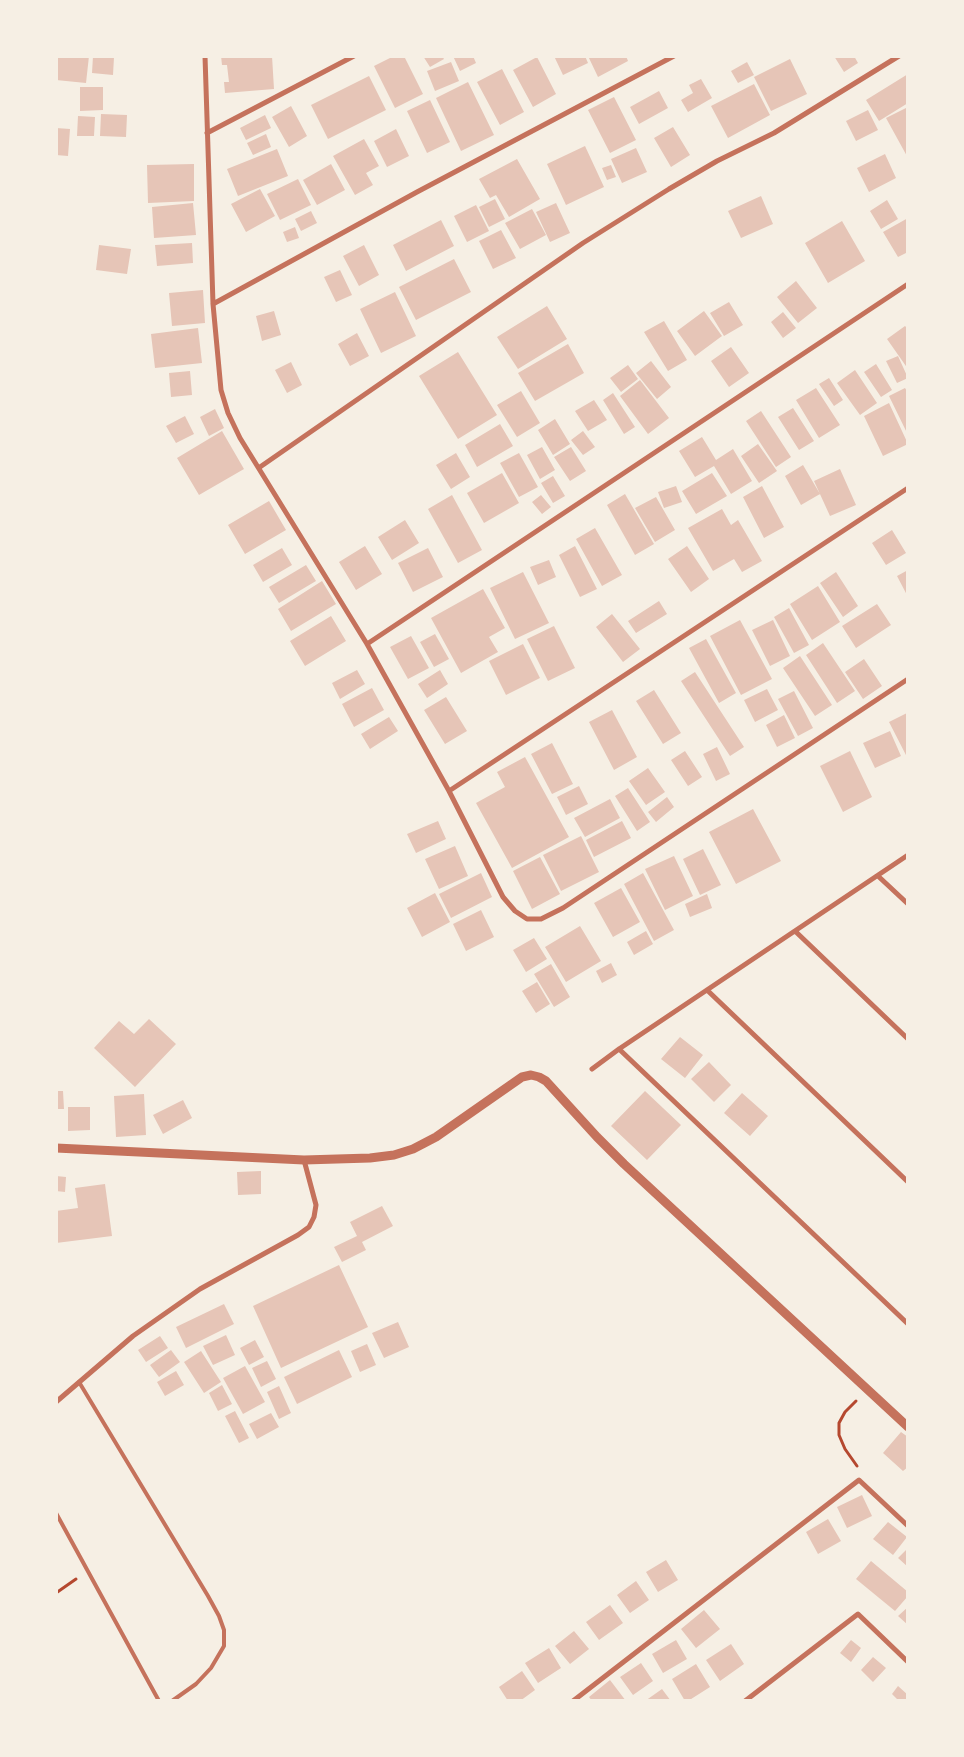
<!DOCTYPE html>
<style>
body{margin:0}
#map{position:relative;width:964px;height:1757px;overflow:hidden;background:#f6efe4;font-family:"Sofia Sans Condensed",sans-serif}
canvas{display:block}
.frame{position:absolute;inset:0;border:58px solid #f6efe4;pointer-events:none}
</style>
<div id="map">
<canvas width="964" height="1757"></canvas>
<div class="frame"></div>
</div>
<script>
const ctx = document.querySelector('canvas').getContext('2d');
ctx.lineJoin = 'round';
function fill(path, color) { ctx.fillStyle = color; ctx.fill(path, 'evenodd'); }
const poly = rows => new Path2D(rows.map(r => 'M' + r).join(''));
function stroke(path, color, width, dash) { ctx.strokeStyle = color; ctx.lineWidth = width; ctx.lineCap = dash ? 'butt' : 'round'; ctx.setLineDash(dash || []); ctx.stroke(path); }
fill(poly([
 [56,56,89,56,86,83,56,80],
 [93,56,114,57,113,75,92,73],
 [221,56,272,56,274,89,225,93,224,82,229,82,227,65,222,65],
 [394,56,404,56,423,94,395,108,374,66],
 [423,56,442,56,444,59,430,67],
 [453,56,473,56,476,63,460,71],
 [554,56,585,56,588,63,563,75],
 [588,56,626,56,628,61,598,77],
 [834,56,854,56,858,63,844,72],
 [537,57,556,94,533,107,513,70],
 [790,59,807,94,771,111,754,77],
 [451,62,459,81,435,91,427,71],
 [747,62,754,75,738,83,731,71],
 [502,69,524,112,500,125,477,82],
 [908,74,908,103,879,121,866,100],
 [369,76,386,110,328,139,311,105],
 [701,79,712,98,688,112,681,100,693,93,689,85],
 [468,82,494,135,461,151,436,98],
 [754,84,770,115,728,138,711,106],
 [80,87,103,87,103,110,80,111],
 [659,91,668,108,639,124,630,107],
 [614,97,636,140,610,153,588,110],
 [430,100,450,142,427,153,407,111],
 [291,106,307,136,289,147,272,117],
 [908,107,908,158,886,118],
 [868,110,878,130,856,141,846,121],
 [101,114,127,115,126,137,100,136],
 [265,115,271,128,246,140,240,128],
 [78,116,95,117,94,136,77,136],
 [673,127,690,155,671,167,654,138],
 [56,128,70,129,68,156,56,155],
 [396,129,409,156,387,167,374,141],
 [266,134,271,147,253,155,247,143],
 [364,139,379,166,366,173,373,185,355,195,333,156],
 [585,146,604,187,566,205,547,164],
 [636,148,647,172,622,183,611,159],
 [277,149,288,176,238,196,227,169],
 [885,154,896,178,869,192,857,168],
 [517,159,540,199,509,217,496,195,490,198,479,179],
 [194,164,194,201,148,203,147,165],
 [331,164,345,190,317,205,303,180],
 [611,165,616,177,607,180,602,168],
 [298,179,311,205,280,220,267,194],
 [260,189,275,216,246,232,231,204],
 [761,196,773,224,741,238,728,211],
 [495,199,505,219,489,227,479,207],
 [887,200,898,219,881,229,870,211],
 [193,203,196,235,154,238,152,207],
 [556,203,570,233,550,242,536,212],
 [476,205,489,231,467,242,454,216],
 [532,209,546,235,520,249,505,223],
 [311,211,317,223,301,231,295,219],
 [908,218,908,252,898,257,883,232],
 [441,220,454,246,406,271,393,245],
 [842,221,865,261,828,283,805,243],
 [295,227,299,238,287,242,283,232],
 [501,230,516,258,493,269,479,241],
 [192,243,193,263,157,266,155,245],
 [99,245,131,249,127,274,96,270],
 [364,245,379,275,359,286,343,256],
 [454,259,471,292,416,320,399,287],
 [340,270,352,295,336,302,324,277],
 [796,281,817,308,798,323,777,297],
 [203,290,205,323,172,326,169,293],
 [395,292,416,336,381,353,360,309],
 [729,302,743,325,724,336,710,313],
 [547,306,567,339,518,369,497,337],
 [274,311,281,335,262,341,256,316],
 [704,311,722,336,695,356,677,331],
 [783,312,796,328,783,338,771,322],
 [664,321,687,360,668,371,644,332],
 [905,326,908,329,908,369,887,339],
 [198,328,202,363,155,368,151,334],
 [357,333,369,356,350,366,338,344],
 [568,344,584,373,535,401,518,373],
 [731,347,749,373,729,387,711,361],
 [458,352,497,415,458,439,419,376],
 [898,356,908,378,897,383,886,361],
 [651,361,671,387,657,399,636,373],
 [291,362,302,385,287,393,275,370],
 [876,364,892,390,881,397,864,372],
 [628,365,638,379,621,392,610,378],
 [855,370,877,403,860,415,837,383],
 [190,371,192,395,171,397,169,373],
 [829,378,843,400,834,406,819,384],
 [640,380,669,418,648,434,620,396],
 [816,388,840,425,819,438,796,400],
 [905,388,908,393,908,435,889,396],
 [521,391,540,423,517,437,497,405],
 [613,393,635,427,624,434,603,400],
 [594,400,607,420,588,431,575,411],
 [889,403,908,444,883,456,864,416],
 [793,408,814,441,799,450,778,417],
 [215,409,224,428,209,436,200,417],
 [761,411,791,457,776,467,746,421],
 [185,416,194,434,176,443,166,426],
 [555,419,570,444,553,455,538,430],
 [500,424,513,446,477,467,465,445],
 [222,431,244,469,199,495,177,458],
 [583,431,595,447,583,455,571,440],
 [702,437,716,460,733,449,752,481,731,494,714,466,695,477,679,451],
 [758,444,777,471,759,483,741,456],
 [542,447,555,470,540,479,527,455],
 [571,447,586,471,570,481,554,457],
 [456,453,470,477,451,489,436,465],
 [519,453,538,487,519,497,500,463],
 [803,465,820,494,801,505,785,476],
 [840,469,856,505,830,516,814,481],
 [502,473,519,503,484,523,467,493],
 [712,473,727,496,696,514,682,491],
 [553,476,565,496,553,503,541,483],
 [676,486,682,502,664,508,658,492],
 [762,486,784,527,764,538,743,497],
 [625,494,654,544,635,555,607,505],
 [452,495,482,550,458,563,428,509],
 [541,495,551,507,542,514,532,502],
 [656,497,675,530,655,542,635,508],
 [269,501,286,530,245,554,228,525],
 [722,509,731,525,738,520,762,561,742,572,734,559,713,571,688,528],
 [405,520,419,543,392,560,378,537],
 [595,528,622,575,602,586,576,539],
 [892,530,906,553,886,565,872,543],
 [365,546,382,574,356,590,339,562],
 [575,546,597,589,580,597,559,555],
 [687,546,709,579,691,592,668,559],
 [282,548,292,565,263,582,253,565],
 [428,548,443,577,413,592,398,563],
 [549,560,556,577,538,585,530,567],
 [306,565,316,581,279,603,269,587],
 [908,570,908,597,897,576],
 [523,572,549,623,515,639,490,588],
 [836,572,858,606,843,617,820,583],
 [322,581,336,604,291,631,278,609],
 [818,586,840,622,812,640,790,604],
 [483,589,505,628,489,637,498,652,461,673,431,618],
 [659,601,667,614,636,633,628,621],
 [877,604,891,625,856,648,842,626],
 [789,608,809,645,794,653,774,617],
 [612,614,640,649,623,662,596,627],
 [331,616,346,641,305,666,290,641],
 [740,620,772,679,741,695,710,636],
 [773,620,790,656,770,666,752,630],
 [554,626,575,668,548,681,527,639],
 [435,634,449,659,434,667,420,642],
 [411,636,429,668,408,679,390,647],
 [706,639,736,693,719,703,689,648],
 [823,643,855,691,837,703,806,655],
 [523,644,540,678,506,695,489,661],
 [800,656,832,705,815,716,783,668],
 [864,659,882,686,863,699,845,672],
 [357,670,365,684,340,699,332,683],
 [440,670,448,684,427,698,418,684],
 [695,672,744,747,730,756,681,681],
 [372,688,384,710,354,727,342,704],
 [767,689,778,710,755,722,744,700],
 [654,690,681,733,663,744,636,701],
 [794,691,813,728,798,736,778,699],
 [446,697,467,731,445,744,424,710],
 [612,710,637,757,614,770,589,722],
 [907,713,908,714,908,759,889,722],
 [784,715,795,738,777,747,766,725],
 [389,717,398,731,370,749,361,734],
 [890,731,901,756,875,768,863,743],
 [552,743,573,784,552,794,531,754],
 [717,747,730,774,716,781,703,754],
 [685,751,702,777,688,786,671,760],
 [850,751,872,797,843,812,820,766],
 [525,757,569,837,512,868,476,803,505,787,497,772],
 [648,768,665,792,646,805,629,781],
 [579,786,588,804,566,815,557,797],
 [628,788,650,822,637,831,615,796],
 [667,797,674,807,656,822,648,812],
 [610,799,620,818,585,837,574,818],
 [753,809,781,861,736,884,709,832],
 [438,821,446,839,416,853,407,834],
 [622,821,631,838,594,857,586,840],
 [581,836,599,872,561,891,543,855],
 [455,846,468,876,439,889,425,859],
 [703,849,721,885,700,895,683,859],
 [674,856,693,896,665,910,645,869],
 [540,857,560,894,532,909,513,871],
 [481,873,492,897,451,918,439,894],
 [643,873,674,930,654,941,624,884],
 [621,888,640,922,613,937,594,903],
 [435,893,450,922,422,937,407,908],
 [707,894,712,908,690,917,685,904],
 [481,910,494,937,466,951,453,924],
 [580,926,601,961,566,982,545,947],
 [646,931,653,944,634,955,627,942],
 [534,938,547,959,526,972,513,950],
 [611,963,617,975,602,983,596,971],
 [551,964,570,997,554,1007,534,974],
 [537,982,550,1004,536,1013,522,991],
 [149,1019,176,1044,135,1087,94,1048,119,1021,134,1034],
 [680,1037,703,1055,685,1078,661,1059],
 [709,1062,731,1085,714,1102,691,1079],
 [56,1091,63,1091,64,1109,56,1109],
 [645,1091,681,1125,647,1160,611,1126],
 [742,1093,768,1116,750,1136,724,1113],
 [144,1094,146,1135,116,1137,114,1096],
 [183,1100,192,1118,163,1134,153,1115],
 [68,1107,90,1107,90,1130,68,1131],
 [261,1171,261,1194,238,1195,237,1172],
 [56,1176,66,1177,65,1192,56,1191],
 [105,1184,112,1236,56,1243,56,1211,78,1208,75,1188],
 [382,1206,393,1226,362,1242,366,1250,342,1262,334,1247,357,1236,350,1222],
 [339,1265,368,1327,281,1368,253,1306],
 [224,1304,234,1324,186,1348,176,1327],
 [398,1322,409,1347,384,1358,372,1333],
 [226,1335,235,1355,213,1365,203,1346],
 [160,1336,168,1348,146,1362,138,1350],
 [255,1340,264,1357,249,1365,240,1348],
 [367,1344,376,1365,360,1372,351,1351],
 [171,1350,180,1362,159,1377,150,1365],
 [339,1350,352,1377,297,1404,284,1377],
 [201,1351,221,1382,204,1393,184,1362],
 [267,1361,276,1379,261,1387,252,1368],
 [245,1366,265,1402,243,1414,223,1378],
 [176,1371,184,1385,165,1396,157,1382],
 [222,1385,232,1404,218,1411,209,1393],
 [279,1386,291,1413,279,1419,267,1392],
 [235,1411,249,1438,239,1443,225,1416],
 [271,1413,279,1427,257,1439,249,1424],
 [901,1432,908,1437,908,1467,903,1471,883,1453],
 [862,1495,872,1516,847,1528,837,1507],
 [828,1519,841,1541,818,1554,806,1532],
 [888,1522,907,1537,893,1555,873,1539],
 [908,1548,908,1567,898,1558],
 [666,1560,678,1580,658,1592,646,1572],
 [871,1561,908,1592,908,1596,895,1611,856,1579],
 [636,1581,649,1600,630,1613,617,1595],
 [610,1605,623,1623,599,1640,586,1622],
 [908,1607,908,1625,898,1616],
 [704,1610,720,1629,696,1648,681,1629],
 [574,1631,589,1649,570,1664,555,1646],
 [676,1640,687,1659,663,1673,652,1654],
 [851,1640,861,1648,851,1662,840,1653],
 [731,1644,744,1664,720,1681,706,1660],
 [549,1648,561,1668,538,1683,525,1663],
 [873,1657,886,1668,873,1682,861,1670],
 [641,1663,653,1681,633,1695,620,1677],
 [696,1664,710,1687,688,1701,685,1701,672,1679],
 [522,1671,535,1690,520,1701,508,1701,499,1687],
 [610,1680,626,1701,592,1701,589,1697],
 [898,1686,908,1695,907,1701,899,1701,892,1694],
 [662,1689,671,1701,645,1701]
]), '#e6c5b7');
stroke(poly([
 [856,1401,845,1412,839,1423,839,1435,845,1449,857,1466],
 [56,1593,76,1579]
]), '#b5482f', 3);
stroke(poly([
 [79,1382,208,1596,219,1616,224,1630,224,1646,211,1668,196,1684,172,1701],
 [56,1513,159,1701]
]), '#c5725c', 4);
stroke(poly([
 [205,56,213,304,221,390,228,413,240,438,367,644,449,791,503,897,515,911,527,919,541,919,563,908,908,679],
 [207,133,354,56],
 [213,304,417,192,674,56],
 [260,467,583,243,669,189,717,161,774,133,899,56],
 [367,644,908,284],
 [449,791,908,488],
 [878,876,908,904],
 [795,931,908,1039],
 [707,990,908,1182],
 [619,1049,908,1324],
 [592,1069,619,1049,908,855],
 [56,1402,133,1336,200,1289,298,1235,309,1227,314,1217,316,1205,304,1160],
 [573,1701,859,1480,908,1526],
 [745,1701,858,1614,908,1662]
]), '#c5725c', 5);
stroke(poly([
 [56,1148,304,1160,370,1158,394,1155,413,1149,436,1137,522,1077,531,1075,539,1077,546,1081,597,1137,624,1164,908,1427]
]), '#c5725c', 9);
</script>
